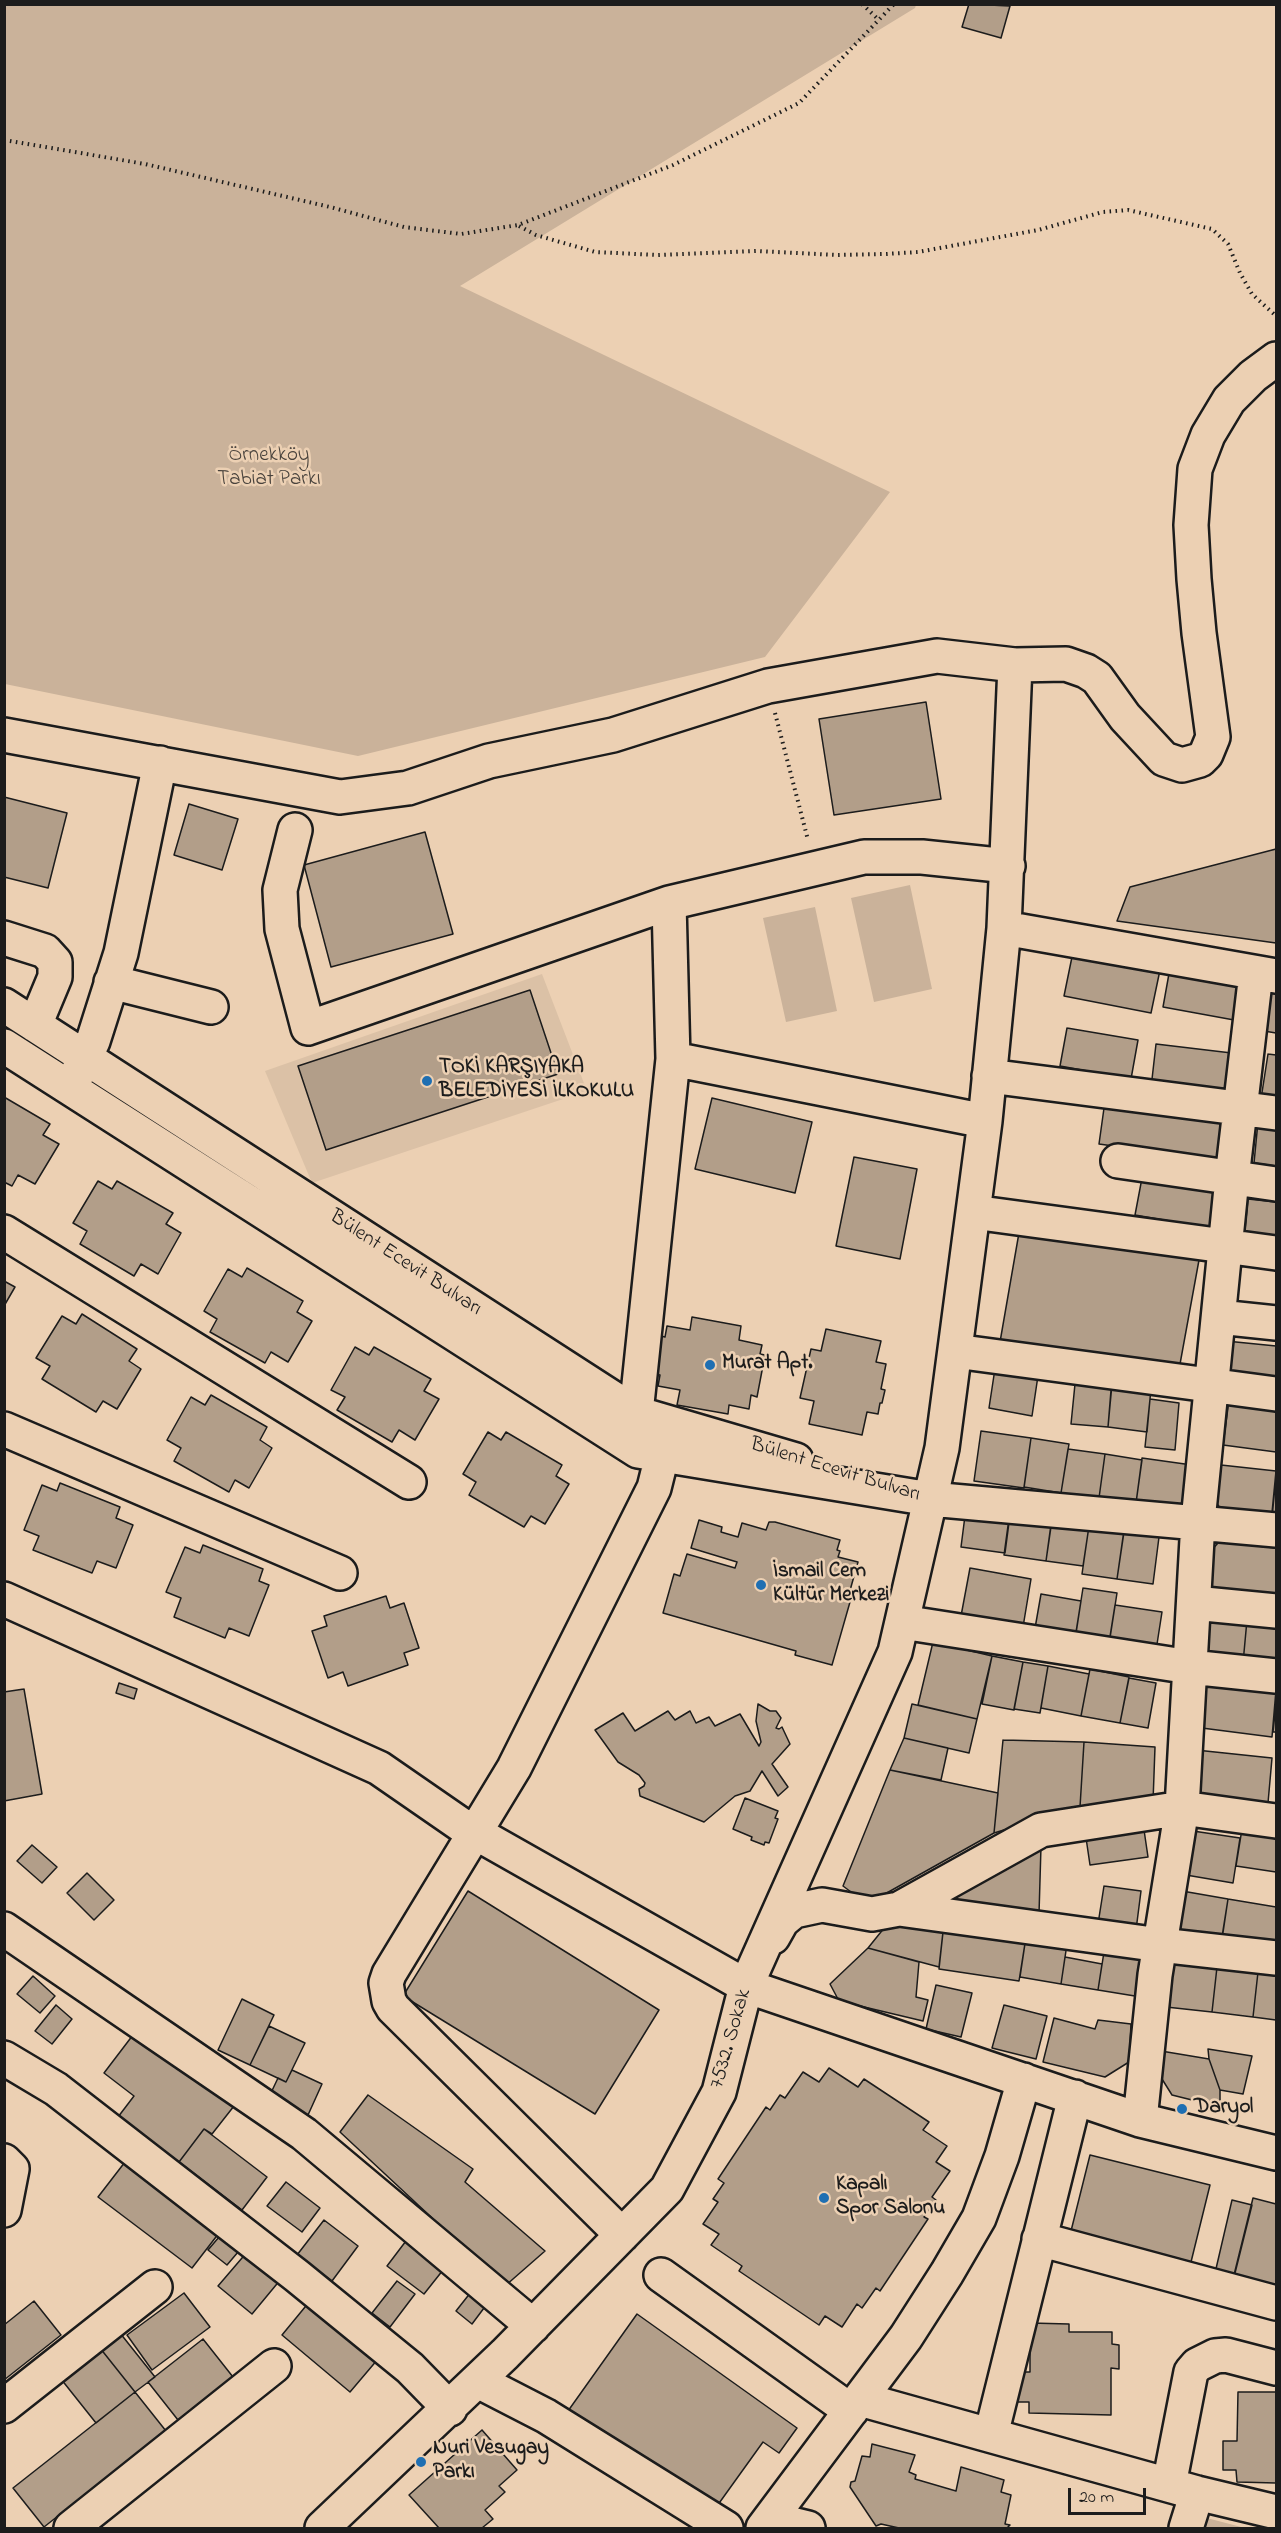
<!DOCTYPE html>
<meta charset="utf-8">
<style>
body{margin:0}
#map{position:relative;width:1281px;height:2533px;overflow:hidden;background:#ecd0b3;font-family:"Indie Flower",sans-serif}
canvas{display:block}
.frame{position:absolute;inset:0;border:6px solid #1c1c1c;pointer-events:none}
.scale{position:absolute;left:1068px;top:2488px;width:78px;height:27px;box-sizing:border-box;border:3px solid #1c1c1c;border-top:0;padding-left:8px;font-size:18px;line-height:21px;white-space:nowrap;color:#1c1c1c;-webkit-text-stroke:4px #ecd0b3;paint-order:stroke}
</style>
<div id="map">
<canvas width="1281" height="2533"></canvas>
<div class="frame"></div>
<div class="scale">20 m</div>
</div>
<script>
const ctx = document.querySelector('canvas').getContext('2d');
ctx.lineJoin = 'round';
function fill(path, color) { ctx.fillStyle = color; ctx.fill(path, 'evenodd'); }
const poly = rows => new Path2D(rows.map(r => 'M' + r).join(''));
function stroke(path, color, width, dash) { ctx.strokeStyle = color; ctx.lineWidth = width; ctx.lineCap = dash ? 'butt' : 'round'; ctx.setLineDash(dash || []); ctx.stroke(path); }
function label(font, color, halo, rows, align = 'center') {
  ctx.font = font + ' "Indie Flower",sans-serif'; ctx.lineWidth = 5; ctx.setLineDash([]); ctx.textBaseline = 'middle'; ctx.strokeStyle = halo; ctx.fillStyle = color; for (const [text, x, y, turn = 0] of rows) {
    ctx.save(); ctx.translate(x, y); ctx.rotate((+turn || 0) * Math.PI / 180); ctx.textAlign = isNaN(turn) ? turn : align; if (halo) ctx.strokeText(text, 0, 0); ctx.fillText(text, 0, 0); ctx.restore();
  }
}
fill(poly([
 [542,974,587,1091,312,1183,265,1071]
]), '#dbc1a6');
fill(poly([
 [4,5,916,5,915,8,460,286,890,492,765,657,358,756,5,684],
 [910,885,932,989,874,1002,851,898],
 [815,907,837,1011,786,1022,763,918],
 [1203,2517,1245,2528,1199,2528]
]), '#cab29a');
const building = poly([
 [969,4,1010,6,1001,38,962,27,969,4],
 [926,702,941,799,834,815,819,719,926,702],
 [4,797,67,813,48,888,4,877,4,797],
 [189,804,238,819,222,870,174,855,189,804],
 [425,832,453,934,331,967,304,865,425,832],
 [1276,849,1276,943,1117,921,1130,887,1276,849],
 [1073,952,1160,970,1151,1013,1064,996,1073,952],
 [1170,968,1252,982,1245,1022,1163,1007,1170,968],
 [530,990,558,1074,326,1150,298,1066,530,990],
 [1268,991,1276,992,1276,1033,1264,1031,1268,991],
 [1067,1028,1138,1040,1131,1079,1060,1066,1067,1028],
 [1156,1044,1240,1054,1235,1098,1151,1088,1156,1044],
 [1268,1054,1276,1055,1276,1102,1261,1099,1268,1054],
 [4,1097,50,1124,43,1135,59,1144,35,1184,18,1175,12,1186,4,1182,4,1097],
 [712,1098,812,1122,795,1193,695,1169,712,1098],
 [1105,1101,1227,1118,1221,1161,1099,1144,1105,1101],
 [1258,1122,1276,1125,1276,1166,1254,1163,1258,1122],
 [854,1157,917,1169,900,1259,836,1246,854,1157],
 [1142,1178,1222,1192,1216,1229,1135,1215,1142,1178],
 [98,1181,112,1189,117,1181,173,1213,166,1224,181,1233,158,1274,141,1264,134,1276,80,1244,87,1231,73,1223,98,1181],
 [1248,1199,1276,1202,1276,1243,1244,1240,1248,1199],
 [1020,1227,1199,1260,1178,1375,1000,1342,1020,1227],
 [247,1268,303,1301,297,1312,312,1321,288,1362,271,1352,265,1363,210,1332,217,1319,204,1311,228,1269,242,1277,247,1268],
 [4,1281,15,1287,4,1306,4,1281],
 [82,1314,137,1349,129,1361,141,1369,117,1409,103,1401,96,1412,42,1379,50,1366,36,1358,62,1316,76,1324,82,1314],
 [692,1317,741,1326,739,1340,762,1345,760,1354,765,1355,757,1397,751,1395,749,1409,729,1405,728,1414,677,1405,680,1390,658,1386,660,1375,654,1374,661,1336,665,1337,667,1326,690,1330,692,1317],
 [826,1329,881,1341,876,1362,886,1364,881,1389,885,1390,882,1403,880,1403,878,1414,867,1412,862,1435,809,1424,814,1401,800,1398,811,1349,821,1351,826,1329],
 [1226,1341,1276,1346,1276,1380,1222,1374,1226,1341],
 [355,1347,369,1355,374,1347,431,1379,424,1391,439,1399,415,1440,399,1430,392,1442,337,1410,345,1397,331,1390,355,1347],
 [996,1362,1039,1369,1032,1416,989,1408,996,1362],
 [1076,1374,1112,1378,1108,1427,1071,1424,1076,1374],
 [1112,1384,1151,1388,1147,1432,1108,1427,1112,1384],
 [211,1395,267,1427,260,1440,272,1448,249,1488,235,1480,229,1492,174,1461,181,1448,167,1440,191,1397,205,1405,211,1395],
 [1150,1399,1179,1403,1175,1450,1145,1447,1150,1399],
 [1229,1400,1276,1406,1276,1452,1223,1445,1229,1400],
 [981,1431,1031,1438,1024,1488,974,1481,981,1431],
 [488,1432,501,1440,506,1432,562,1465,556,1476,569,1484,545,1524,531,1516,524,1527,469,1495,476,1482,463,1474,488,1432],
 [1031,1438,1069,1444,1061,1493,1024,1487,1031,1438],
 [1068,1449,1105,1454,1099,1498,1061,1493,1068,1449],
 [1105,1454,1142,1460,1136,1503,1099,1498,1105,1454],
 [1142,1458,1192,1465,1185,1510,1136,1503,1142,1458],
 [1221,1465,1276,1471,1271,1523,1229,1519,1214,1500,1221,1465],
 [1276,1476,1276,1518,1272,1518,1276,1476],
 [60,1483,120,1507,116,1518,133,1525,116,1568,97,1561,92,1573,33,1550,39,1536,24,1530,42,1485,57,1491,60,1483],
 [966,1508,1010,1515,1005,1553,961,1547,966,1508],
 [1010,1511,1052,1517,1046,1561,1004,1555,1010,1511],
 [699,1520,722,1527,721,1532,738,1537,742,1523,766,1530,769,1522,775,1522,840,1540,837,1550,840,1551,838,1557,858,1562,849,1594,852,1595,832,1665,795,1655,796,1651,663,1613,674,1574,680,1576,687,1554,735,1568,737,1562,691,1548,699,1520],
 [1052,1520,1089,1526,1083,1566,1046,1561,1052,1520],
 [1089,1526,1124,1530,1117,1579,1082,1574,1089,1526],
 [1124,1532,1159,1537,1153,1584,1117,1579,1124,1532],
 [1219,1542,1276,1548,1276,1600,1207,1589,1207,1555,1219,1542],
 [203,1545,263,1569,259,1581,269,1585,249,1636,229,1628,225,1638,174,1617,181,1598,166,1592,185,1547,200,1553,203,1545],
 [970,1568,1031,1579,1023,1627,961,1616,970,1568],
 [1083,1588,1117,1593,1110,1638,1076,1632,1083,1588],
 [1041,1594,1081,1601,1075,1640,1034,1634,1041,1594],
 [386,1596,390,1608,404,1603,419,1648,404,1653,408,1665,348,1686,343,1672,328,1678,312,1631,327,1626,324,1616,386,1596],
 [1115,1605,1162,1612,1155,1657,1108,1649,1115,1605],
 [1201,1615,1247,1620,1243,1663,1197,1659,1201,1615],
 [1247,1620,1276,1622,1276,1666,1243,1663,1247,1620],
 [933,1642,992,1656,977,1719,918,1705,933,1642],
 [992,1656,1023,1662,1014,1710,982,1704,992,1656],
 [1023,1662,1048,1666,1040,1713,1014,1709,1023,1662],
 [1048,1666,1089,1674,1081,1716,1041,1708,1048,1666],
 [1090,1669,1129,1677,1120,1723,1081,1716,1090,1669],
 [1129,1678,1156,1683,1148,1728,1120,1723,1129,1678],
 [1200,1681,1276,1690,1272,1737,1194,1727,1200,1681],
 [119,1683,137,1689,134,1699,116,1693,119,1683],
 [24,1689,42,1794,4,1801,4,1692,24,1689],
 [758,1704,770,1711,776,1711,781,1718,776,1728,779,1729,782,1727,790,1744,772,1764,788,1787,778,1796,762,1771,750,1791,735,1796,704,1822,640,1796,639,1789,644,1786,645,1783,639,1775,618,1762,595,1730,623,1713,635,1731,668,1711,675,1720,690,1711,696,1723,709,1717,715,1726,740,1714,759,1746,761,1742,756,1721,758,1704],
 [912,1704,977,1719,969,1753,904,1738,912,1704],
 [1276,1705,1276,1732,1273,1732,1276,1705],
 [904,1738,948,1748,941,1780,890,1770,904,1738],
 [1003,1740,1084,1742,1080,1807,994,1833,1003,1740],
 [1084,1742,1155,1747,1153,1802,1080,1807,1084,1742],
 [1196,1750,1272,1758,1268,1803,1191,1795,1196,1750],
 [890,1770,998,1793,994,1833,867,1904,843,1886,890,1770],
 [745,1798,778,1811,775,1818,778,1819,769,1843,765,1842,764,1845,751,1840,752,1837,733,1829,745,1798],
 [1143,1823,1148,1857,1090,1865,1085,1831,1143,1823],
 [1242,1829,1276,1834,1276,1872,1236,1866,1242,1829],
 [1193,1831,1240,1838,1233,1883,1186,1875,1193,1831],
 [32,1845,57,1867,42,1883,17,1861,32,1845],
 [1041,1846,1039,1914,930,1901,1041,1846],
 [87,1873,114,1900,94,1920,67,1893,87,1873],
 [1104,1886,1141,1891,1136,1930,1098,1924,1104,1886],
 [468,1891,659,2010,595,2114,403,1996,468,1891],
 [1182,1891,1228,1899,1221,1946,1174,1938,1182,1891],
 [1228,1899,1276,1907,1276,1952,1221,1943,1228,1899],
 [893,1917,944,1923,939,1967,868,1948,893,1917],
 [944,1923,1026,1937,1019,1981,939,1969,944,1923],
 [1026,1937,1067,1944,1061,1984,1020,1977,1026,1937],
 [868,1948,919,1962,916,1997,928,2000,923,2021,839,2001,830,1984,868,1948],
 [1104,1952,1147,1959,1141,1997,1098,1990,1104,1952],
 [1065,1957,1102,1964,1098,1990,1061,1984,1065,1957],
 [1171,1962,1217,1967,1212,2012,1166,2007,1171,1962],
 [1217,1967,1258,1972,1253,2017,1212,2012,1217,1967],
 [1258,1972,1276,1974,1276,2020,1253,2017,1258,1972],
 [33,1976,55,1996,40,2013,17,1994,33,1976],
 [936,1985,972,1993,961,2037,926,2029,936,1985],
 [242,1999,274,2015,250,2065,218,2050,242,1999],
 [56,2005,72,2019,52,2044,35,2031,56,2005],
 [1004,2005,1047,2016,1036,2059,992,2048,1004,2005],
 [1054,2018,1095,2029,1098,2020,1131,2024,1129,2062,1105,2077,1043,2062,1054,2018],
 [269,2026,305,2043,286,2082,250,2065,269,2026],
 [136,2031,234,2106,212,2134,204,2129,179,2162,118,2117,134,2096,104,2073,136,2031],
 [1208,2049,1252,2056,1243,2094,1220,2090,1209,2059,1208,2049],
 [1161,2051,1209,2059,1220,2090,1220,2107,1172,2095,1157,2071,1161,2051],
 [829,2068,858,2087,864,2079,929,2122,923,2130,947,2146,936,2162,950,2171,932,2197,936,2200,924,2217,928,2219,880,2291,876,2288,862,2308,857,2304,842,2327,825,2316,819,2325,739,2271,742,2266,711,2245,719,2234,703,2224,718,2202,713,2199,724,2183,718,2179,766,2107,770,2110,780,2095,785,2098,803,2072,819,2082,829,2068],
 [292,2070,322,2084,308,2115,269,2097,278,2078,286,2082,292,2070],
 [368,2095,473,2169,465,2182,545,2251,505,2286,340,2132,368,2095],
 [204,2129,267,2177,242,2210,179,2162,204,2129],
 [1090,2155,1210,2185,1191,2262,1071,2231,1090,2155],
 [125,2162,219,2233,192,2268,98,2197,125,2162],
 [286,2182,320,2208,302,2232,267,2206,286,2182],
 [1253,2198,1276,2204,1276,2287,1233,2279,1253,2198],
 [1232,2200,1252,2205,1234,2277,1215,2273,1232,2200],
 [324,2220,358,2246,332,2281,297,2255,324,2220],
 [225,2230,244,2245,227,2265,208,2250,225,2230],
 [409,2237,447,2265,424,2294,387,2266,409,2237],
 [248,2251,281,2279,252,2314,218,2286,248,2251],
 [397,2281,415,2294,390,2327,372,2313,397,2281],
 [471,2292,487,2304,472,2324,456,2311,471,2292],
 [184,2293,210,2327,152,2370,127,2335,184,2293],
 [34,2301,61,2335,4,2380,4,2325,34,2301],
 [310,2301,378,2359,350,2392,282,2335,310,2301],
 [637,2314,797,2428,779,2453,763,2442,712,2513,568,2411,637,2314],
 [1030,2323,1069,2324,1069,2332,1112,2332,1112,2344,1119,2345,1119,2369,1111,2368,1111,2415,1029,2413,1029,2402,1016,2402,1016,2372,1030,2372,1030,2323],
 [120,2333,155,2377,135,2392,100,2348,120,2333],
 [203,2339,233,2377,178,2420,148,2382,203,2339],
 [100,2348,135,2392,96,2423,61,2379,100,2348],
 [135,2392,166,2431,44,2527,13,2488,135,2392],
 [1238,2392,1276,2392,1276,2483,1237,2482,1236,2470,1223,2470,1223,2441,1237,2441,1238,2392],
 [482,2430,517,2470,499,2486,505,2492,485,2510,493,2519,482,2528,439,2528,409,2495,482,2430],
 [872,2444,915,2455,909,2472,916,2475,915,2479,956,2491,961,2467,1004,2480,1001,2492,1011,2495,1005,2524,1010,2525,1007,2528,899,2528,881,2524,876,2526,850,2487,851,2482,855,2481,862,2456,870,2457,872,2444]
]);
fill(building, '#b29e89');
stroke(building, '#1c1c1c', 1.5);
const minor = poly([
 [1015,665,1066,664,1086,671,1097,678,1125,717,1164,759,1182,765,1200,760,1206,754,1213,737,1199,633,1194,579,1191,525,1195,469,1208,435,1229,400,1253,376,1276,359],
 [4,735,340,797,408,788,489,761,613,735,768,686,937,656,1015,665,1004,928,985,1121,942,1448,895,1652,746,1986,719,2092,667,2189,505,2354,322,2528],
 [295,830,280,890,282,929,308,1028,669,903,864,857,922,857,1008,866],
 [1004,928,1276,976],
 [4,938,45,951,55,962,55,977,35,1025],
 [111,982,211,1007],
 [4,1005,636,1413,796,1460],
 [4,1046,638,1451,930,1499,1276,1530],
 [673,1059,985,1121],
 [76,1076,93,1041,121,953,160,763],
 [989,1076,1276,1113],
 [1118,1161,1276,1184],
 [973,1212,1276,1253],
 [4,1232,409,1482],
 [1219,1317,1276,1323],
 [955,1351,1276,1394],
 [4,1429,340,1573],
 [4,1599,379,1768,460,1824,746,1986,1140,2120,1276,2153],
 [1194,1603,1276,1611],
 [902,1622,1190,1667,1276,1676],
 [899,1909,1160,1945,1276,1958],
 [4,1929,304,2134,533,2326],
 [773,1937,782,1921,794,1911,822,1905,872,1914,899,1909,1041,1830,1182,1808,1276,1821],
 [4,2058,56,2089,297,2276,410,2368,450,2409],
 [1140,2120,1155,1975,1182,1808,1198,1521,1232,1178,1256,973],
 [4,2161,12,2169,4,2210],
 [622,2235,393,2008,389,2001,386,1983,389,1974,514,1768,654,1488,662,1456,636,1413,673,1059,669,903],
 [1039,2239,1276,2303],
 [661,2275,851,2411],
 [478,2381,546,2416,726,2528],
 [860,2399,1197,2493,1276,2512],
 [4,2406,155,2287],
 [991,2435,1075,2097],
 [1169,2485,1191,2372,1197,2365,1215,2356,1226,2355,1276,2368],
 [771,2519,808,2528],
 [71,2528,274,2366],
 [763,2528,906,2337,947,2273,979,2218,1002,2156,1024,2080],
 [1186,2528,1197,2493]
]);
stroke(minor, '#1c1c1c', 38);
stroke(poly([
 [862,4,879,20],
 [4,140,145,164,330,207,404,227,461,234,518,225,673,165,799,103,894,4],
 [519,226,536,235,595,252,657,255,757,251,837,255,886,254,918,252,1038,230,1103,212,1128,210,1212,229,1228,244,1240,273,1252,294,1276,316],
 [775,713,808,840]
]), '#1c1c1c', 4, [1.5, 4.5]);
stroke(minor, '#ecd0b3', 33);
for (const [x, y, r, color] of [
 [427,1081,6,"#1f6fb2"],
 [710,1365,6,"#1f6fb2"],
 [761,1585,6,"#1f6fb2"],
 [1182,2109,6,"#1f6fb2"],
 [824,2198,6,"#1f6fb2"],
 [421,2462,6,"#1f6fb2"]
]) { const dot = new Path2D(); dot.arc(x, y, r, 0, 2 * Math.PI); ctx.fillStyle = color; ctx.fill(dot); stroke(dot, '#ecd0b3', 2); }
label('21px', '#48423c', '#ecd0b3', [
 ["Örnekköy",269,457],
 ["Tabiat Parkı",269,481]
]);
label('bold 21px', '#1c1c1c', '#ecd0b3', [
 ["TOKİ KARŞIYAKA",439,1069],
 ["BELEDİYESİ İLKOKULU",439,1093],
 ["Murat Apt.",722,1365],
 ["İsmail Cem",773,1573],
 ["Kültür Merkezi",773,1597],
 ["Daryol",1194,2109],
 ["Kapalı",836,2186],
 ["Spor Salonu",836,2210],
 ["Nuri Vesugay",433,2450],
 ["Parkı",433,2474]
], 'left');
label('21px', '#1c1c1c', '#ecd0b3', [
 ["Bülent Ecevit Bulvarı",405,1264,33],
 ["Bülent Ecevit Bulvarı",835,1471,17],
 ["7532. Sokak",732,2039,-74]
]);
</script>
